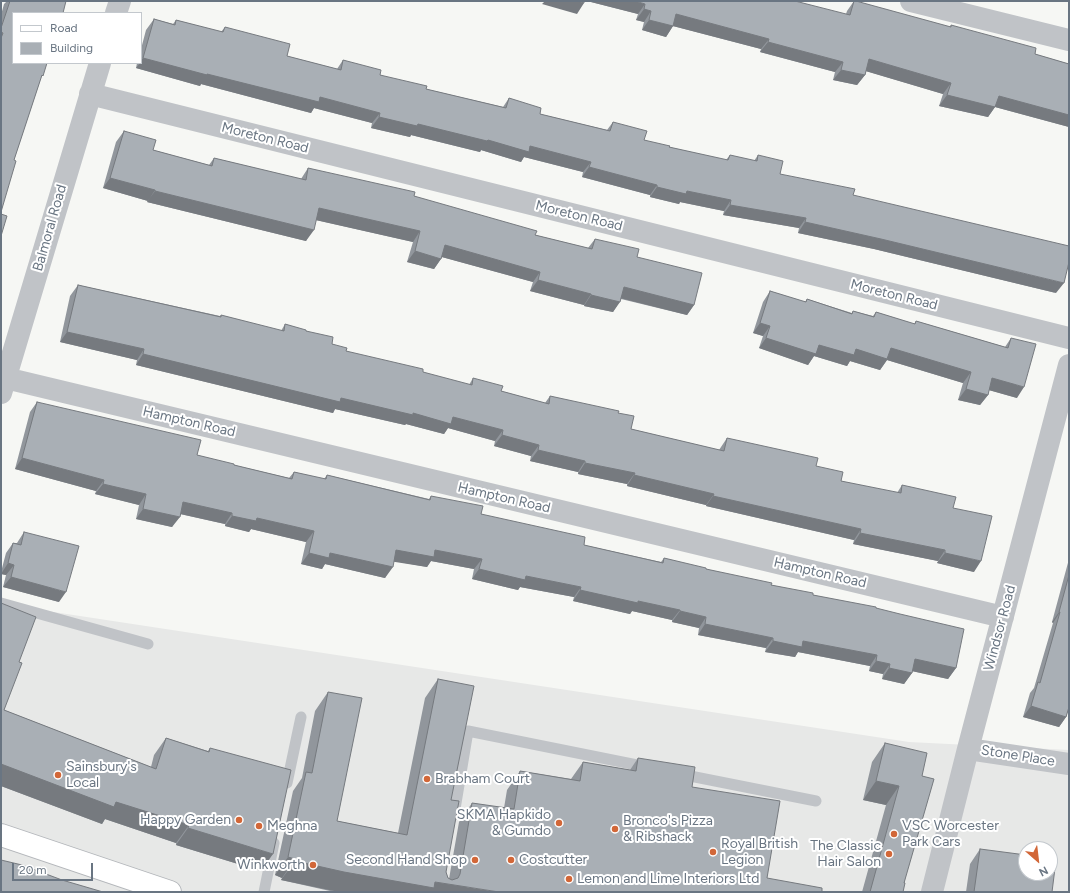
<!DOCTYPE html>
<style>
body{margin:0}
#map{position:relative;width:1070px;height:893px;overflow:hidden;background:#f6f7f4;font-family:Figtree,sans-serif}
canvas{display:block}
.frame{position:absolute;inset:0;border:2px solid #697582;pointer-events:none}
.legend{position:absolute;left:12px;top:12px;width:130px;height:52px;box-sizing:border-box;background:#fff;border:1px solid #c3c8cd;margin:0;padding:5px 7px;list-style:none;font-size:12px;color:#697582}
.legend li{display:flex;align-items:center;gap:8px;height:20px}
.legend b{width:20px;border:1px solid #c3c8cd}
.north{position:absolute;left:1018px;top:841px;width:40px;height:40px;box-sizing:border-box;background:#fff;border:1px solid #c3c8cd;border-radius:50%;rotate:152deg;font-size:11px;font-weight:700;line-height:16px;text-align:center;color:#697582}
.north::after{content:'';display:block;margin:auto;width:14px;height:18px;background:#d26738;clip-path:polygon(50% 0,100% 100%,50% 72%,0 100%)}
.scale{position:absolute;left:12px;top:863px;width:81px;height:18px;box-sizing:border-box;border:2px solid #697582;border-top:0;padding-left:5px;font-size:12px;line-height:14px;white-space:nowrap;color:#697582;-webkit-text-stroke:3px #fff;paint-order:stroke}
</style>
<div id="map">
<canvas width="1070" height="893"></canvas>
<div class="frame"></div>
<ul class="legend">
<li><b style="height:5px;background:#fff"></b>Road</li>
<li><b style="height:11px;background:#a9afb5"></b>Building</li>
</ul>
<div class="north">N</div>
<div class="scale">20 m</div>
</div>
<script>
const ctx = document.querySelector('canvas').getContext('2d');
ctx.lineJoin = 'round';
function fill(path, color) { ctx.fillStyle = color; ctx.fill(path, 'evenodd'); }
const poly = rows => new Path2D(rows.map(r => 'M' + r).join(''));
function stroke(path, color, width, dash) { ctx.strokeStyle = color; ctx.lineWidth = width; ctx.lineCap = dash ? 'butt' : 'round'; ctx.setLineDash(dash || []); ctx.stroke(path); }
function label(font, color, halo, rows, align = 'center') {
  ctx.font = font + ' Figtree,sans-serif'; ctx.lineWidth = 4; ctx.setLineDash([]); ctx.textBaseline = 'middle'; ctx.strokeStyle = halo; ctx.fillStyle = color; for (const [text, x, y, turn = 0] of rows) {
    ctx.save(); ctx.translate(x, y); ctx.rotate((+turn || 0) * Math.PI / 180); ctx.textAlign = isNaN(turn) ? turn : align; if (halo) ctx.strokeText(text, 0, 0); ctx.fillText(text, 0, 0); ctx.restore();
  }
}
fill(poly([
 [1,604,909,742,1069,750,1069,892,1,892],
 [1026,849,1050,849,1050,873,1026,873]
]), '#e7e8e7');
const primary = poly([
 [1,835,170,892]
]);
stroke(primary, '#b4b7bb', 24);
stroke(poly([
 [1,603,148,644],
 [680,774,816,801],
 [287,783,301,717],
 [454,815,468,731,647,767],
 [264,892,274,843]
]), '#c0c3c7', 11);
stroke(poly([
 [911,1,1069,40],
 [116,13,120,1],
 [90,94,1069,338],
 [1,377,1003,617],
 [1,393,100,63],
 [968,749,1069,764],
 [932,892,968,749,1069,365]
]), '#c0c3c7', 22);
stroke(primary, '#fff', 22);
fill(poly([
 [7,1,66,1,14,160,1,212,1,15,4,4],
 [587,1,846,14,847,11,854,1,950,27,951,25,1035,54,1069,64,1069,127,995,107,988,117,939,106,943,94,866,71,865,75,857,85,833,80,835,72,760,52,761,49,673,26,666,37,642,30,644,22,636,20,638,14],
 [154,19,173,24,176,20,221,32,225,27,287,56,337,69,343,60,380,75,426,89,503,107,509,98,540,114,607,130,613,122,644,140,669,147,726,160,730,155,754,161,758,155,780,174,853,195,1056,293,874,249,798,233,799,228,723,215,724,211,680,202,679,204,650,197,650,195,582,177,583,172,524,157,521,162,481,150,480,152,411,135,410,137,371,128,372,123,314,108,311,113,201,84,200,86,136,68,137,63,141,63,141,49,146,30],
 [124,131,153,150,209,165,214,158,301,179,308,168,414,196,535,235,588,248,595,239,637,257,694,305,687,315,621,299,613,312,584,306,584,305,530,291,533,282,442,257,434,269,407,262,413,242,316,220,306,241,147,202,148,201,103,188,116,142],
 [78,285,220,316,221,315,281,331,285,324,306,331,346,351,469,385,473,378,501,391,545,403,550,396,618,413,631,429,719,450,727,438,816,466,841,481,897,493,902,485,953,508,974,572,937,563,938,561,853,544,854,540,706,506,706,505,627,486,627,484,578,474,578,472,530,461,531,456,494,446,495,441,448,428,444,434,406,424,405,425,335,409,333,413,136,365,137,360,60,342,70,296],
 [770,291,805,302,807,299,852,313,853,311,873,316,876,312,914,324,916,321,1005,347,1011,338,1017,398,989,390,988,395,980,405,958,400,963,383,887,360,880,370,850,361,847,366,814,356,808,365,759,348,763,336,753,333,763,302],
 [37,402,197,455,234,465,289,478,294,472,324,479,327,475,429,499,431,496,481,514,584,545,661,562,664,558,706,569,813,595,876,608,956,668,948,679,912,671,912,673,904,684,882,679,883,674,869,671,870,666,798,652,795,657,765,652,766,648,698,635,699,628,672,622,672,620,632,611,630,614,573,601,574,597,520,587,518,590,472,579,474,569,431,561,427,567,394,561,385,578,325,564,322,569,301,564,306,542,251,529,249,532,225,526,225,524,180,514,172,527,136,519,139,505,95,494,96,491,15,469,30,412],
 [24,532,59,602,3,587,6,575,1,574,1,572,6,553,13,543,17,543],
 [1069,559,1069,707,1066,717,1059,727,1023,717,1030,693,1034,688,1053,623,1052,622],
 [1,603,19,662,4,710,151,767,154,755,166,738,208,751,210,748,261,871,189,849,176,845,176,843,105,819,102,824,1,786],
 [438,679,451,800,446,872,448,878,449,879,459,822,472,803,504,808,507,790,520,771,571,779,583,762,630,770,638,758,692,787,767,878,330,891,281,880,282,878,275,875,293,791,302,778,315,711,328,692,337,821,398,833,425,698],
 [885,743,922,776,903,892,862,892,886,805,863,800,872,762],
 [980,849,1052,892,966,892,970,864]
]), '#91969c');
fill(poly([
 [545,1,577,1,584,3,577,14,542,4],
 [587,1,635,1,645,4,638,14],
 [644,9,651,11,644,22,636,20],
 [676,14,769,39,761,49,669,25],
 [649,20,673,26,666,37,642,30],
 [768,42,843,62,835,72,760,52],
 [143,58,207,74,320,97,380,113,372,123,314,108,311,113,201,84,200,86,136,68,140,63,141,63,141,61],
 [869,59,951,83,943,94,862,70],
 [841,70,865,75,857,85,833,80],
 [947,95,999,96,1069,115,1069,127,995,107,988,117,939,106],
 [379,117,418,124,488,140,530,146,591,162,583,172,524,157,521,162,481,150,480,152,411,135,410,137,371,128],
 [589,167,657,185,650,195,582,177],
 [110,178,155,190,148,201,103,188],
 [657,187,687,191,731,200,724,211,680,202,679,204,650,197],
 [155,191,314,230,306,241,147,202],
 [730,205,806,218,799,228,723,215],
 [319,208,420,231,413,242,311,219],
 [805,222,881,239,1064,283,1056,293,874,249,798,233],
 [445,245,540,272,533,282,438,256],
 [415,251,441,259,434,269,407,262],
 [538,280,591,294,584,305,530,291],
 [624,287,694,305,687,315,616,297],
 [591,295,620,302,613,312,584,306],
 [760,323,770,326,763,336,753,333],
 [67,332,144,349,137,360,60,342],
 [766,338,856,349,891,348,971,372,963,383,887,360,880,370,850,361,847,366,814,356,808,365,759,348],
 [143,354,341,398,413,413,453,417,503,430,495,441,448,428,444,434,406,424,405,425,335,409,333,413,136,365],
 [992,378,1024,387,1017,398,985,389],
 [966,389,988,395,980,405,958,400],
 [502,435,539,445,531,456,494,446],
 [538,450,585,461,578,472,530,461],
 [22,458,104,480,96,491,15,469],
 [585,463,635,473,627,484,578,474],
 [634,475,714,494,706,505,627,486],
 [103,484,146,494,139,505,95,494],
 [713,496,861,529,854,540,706,506],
 [183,502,232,513,225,524,176,513],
 [143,509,180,517,172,527,136,519],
 [232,516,257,518,314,531,306,542,251,529,249,532,225,526],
 [860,533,945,550,938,561,853,544],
 [396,550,435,550,482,559,474,569,431,561,427,567,389,561],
 [309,553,330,553,393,567,385,578,325,564,322,569,301,564],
 [945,553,981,561,974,572,937,563],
 [8,563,14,565,6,575,1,574],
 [479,569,526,576,581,587,574,597,520,587,518,590,472,579],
 [11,577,66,592,59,602,3,587],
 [580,590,638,601,680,610,672,620,632,611,630,614,573,601],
 [680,611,706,617,699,628,672,622],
 [1059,612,1060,612,1053,623,1052,622],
 [705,624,773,638,766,648,698,635],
 [773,641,803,641,877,655,870,666,798,652,795,657,765,652],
 [915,659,956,668,948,679,907,670],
 [876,661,890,664,883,674,869,671],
 [889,668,912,673,904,684,882,679],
 [1031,706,1066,717,1059,727,1023,717],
 [1,764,189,825,176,843,105,819,102,824,1,786],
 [876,781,899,786,886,805,863,800],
 [188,828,273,854,261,871,189,849,176,845],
 [288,857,295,859,282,878,275,875],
 [295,861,499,892,339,892,281,880]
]), '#767a7f');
const building = poly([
 [10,1,66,1,63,13,13,13,13,63,47,63,43,76,42,75,14,160,16,161,1,212,1,38,3,33,1,32,1,28,10,1],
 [577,1,584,1,584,3,577,1],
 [635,1,795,1,850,15,854,1,856,1,951,27,951,25,1036,48,1035,54,1069,64,1069,115,999,96,995,107,947,95,951,83,869,59,865,75,841,70,843,62,768,42,769,39,676,14,673,26,649,20,651,11,644,9,645,4,635,1],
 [154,19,175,25,176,20,223,32,225,27,290,44,287,56,341,70,343,60,381,70,380,75,427,86,426,89,506,108,509,98,541,108,540,114,610,131,613,122,647,131,644,140,670,146,669,147,728,160,730,155,757,161,758,155,783,161,780,174,855,189,853,195,1069,246,1069,262,1064,283,881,239,805,222,806,218,730,205,731,200,687,191,686,194,657,187,657,185,589,167,591,162,530,146,529,152,488,140,487,141,418,124,417,126,379,117,380,113,320,97,319,102,207,74,207,75,143,58,154,19],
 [124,131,156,140,153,150,212,166,214,158,306,180,308,168,415,192,414,196,537,231,535,235,592,249,595,239,639,249,637,257,702,273,694,305,624,287,620,302,591,295,591,294,538,280,540,272,445,245,441,259,415,251,420,231,319,208,314,230,155,191,155,190,110,178,124,131],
 [1,214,7,216,1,236,1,214],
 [78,285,221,317,221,315,284,331,285,324,306,330,306,331,333,337,332,344,347,348,346,351,423,369,423,372,472,385,473,378,503,386,501,391,549,404,550,396,619,411,618,413,634,416,631,429,724,451,727,438,818,458,816,466,843,472,841,481,901,493,902,485,956,497,953,508,992,516,981,561,945,553,945,550,860,533,861,529,713,496,714,494,634,475,635,473,585,463,585,461,538,450,539,445,502,435,503,430,453,417,451,424,413,413,413,415,341,398,340,402,143,354,144,349,67,332,78,285],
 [770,291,806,302,807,299,852,314,853,311,874,317,876,312,915,324,916,321,1008,348,1011,338,1036,344,1024,387,992,378,988,395,966,389,971,372,891,348,887,359,856,349,854,355,819,345,816,354,766,338,770,326,760,323,770,291],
 [37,402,201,440,197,455,234,464,234,465,292,479,294,472,326,479,327,475,430,500,431,496,483,506,481,514,585,537,584,545,663,563,664,558,706,568,706,569,772,583,771,585,813,593,813,595,876,607,876,608,900,614,964,629,956,668,915,659,912,673,889,668,890,664,876,661,877,655,803,641,802,647,773,641,773,638,705,624,706,617,680,611,680,610,638,601,638,603,580,590,581,587,526,576,525,580,479,569,482,559,435,550,434,557,396,550,393,567,330,553,329,558,309,553,314,531,257,518,256,521,232,516,232,513,183,502,180,517,143,509,146,494,103,484,104,480,22,458,37,402],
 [24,532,79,546,66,592,11,577,14,565,8,563,13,543,21,545,24,532],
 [1069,575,1069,707,1066,717,1031,706,1038,682,1040,683,1060,612,1059,612,1069,575],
 [1,603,36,617,19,662,22,663,4,710,156,769,166,738,209,752,210,748,291,770,273,854,201,832,188,828,189,825,116,802,114,807,1,764,1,603],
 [438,679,474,686,451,800,459,801,446,872,448,878,452,880,458,878,460,874,472,803,514,809,520,771,580,781,583,762,636,771,638,758,695,767,692,787,780,801,767,878,822,888,822,892,499,892,435,882,434,888,344,872,295,861,295,859,288,857,306,772,312,773,328,692,362,698,337,821,407,835,438,679],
 [885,743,927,753,922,776,934,779,904,883,905,883,903,892,870,892,899,786,876,781,885,743],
 [980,849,1026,855,1026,873,1050,873,1050,859,1056,860,1052,892,974,892,980,849],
 [1,860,22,865,62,880,103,892,1,892,1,860]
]);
fill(building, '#a9afb5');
stroke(building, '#767a7f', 1);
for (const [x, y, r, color] of [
 [58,775,4,"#d26738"],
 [427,779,4,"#d26738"],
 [239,820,4,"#d26738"],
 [559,823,4,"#d26738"],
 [259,826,4,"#d26738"],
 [615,829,4,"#d26738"],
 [894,834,4,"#d26738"],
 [713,852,4,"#d26738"],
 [889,854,4,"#d26738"],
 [475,860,4,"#d26738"],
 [511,860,4,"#d26738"],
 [313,865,4,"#d26738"],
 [569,879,4,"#d26738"]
]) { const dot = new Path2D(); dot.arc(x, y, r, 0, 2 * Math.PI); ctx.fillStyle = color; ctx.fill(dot); stroke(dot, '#fff', 1.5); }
label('14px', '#697582', '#fff', [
 ["Moreton Road",265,138,14],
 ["Moreton Road",579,216,14],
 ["Balmoral Road",50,228,-74],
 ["Moreton Road",894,295,14],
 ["Hampton Road",189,422,13],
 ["Hampton Road",504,498,13],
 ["Hampton Road",820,573,13],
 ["Windsor Road",1000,628,-75],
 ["Stone Place",1018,756,9]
]);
label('14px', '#697582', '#fff', [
 ["Sainsbury's",66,767],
 ["Local",66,783],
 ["Brabham Court",435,779],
 ["SKMA Hapkido",551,815,"right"],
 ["& Gumdo",551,831,"right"],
 ["Happy Garden",231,820,"right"],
 ["Bronco's Pizza",623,821],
 ["& Ribshack",623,837],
 ["Meghna",267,826],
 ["VSC Worcester",902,826],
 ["Park Cars",902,842],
 ["Royal British",721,844],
 ["Legion",721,860],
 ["The Classic",881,846,"right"],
 ["Hair Salon",881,862,"right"],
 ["Second Hand Shop",467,860,"right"],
 ["Costcutter",519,860],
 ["Winkworth",305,865,"right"],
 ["Lemon and Lime Interiors Ltd",577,879]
], 'left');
</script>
